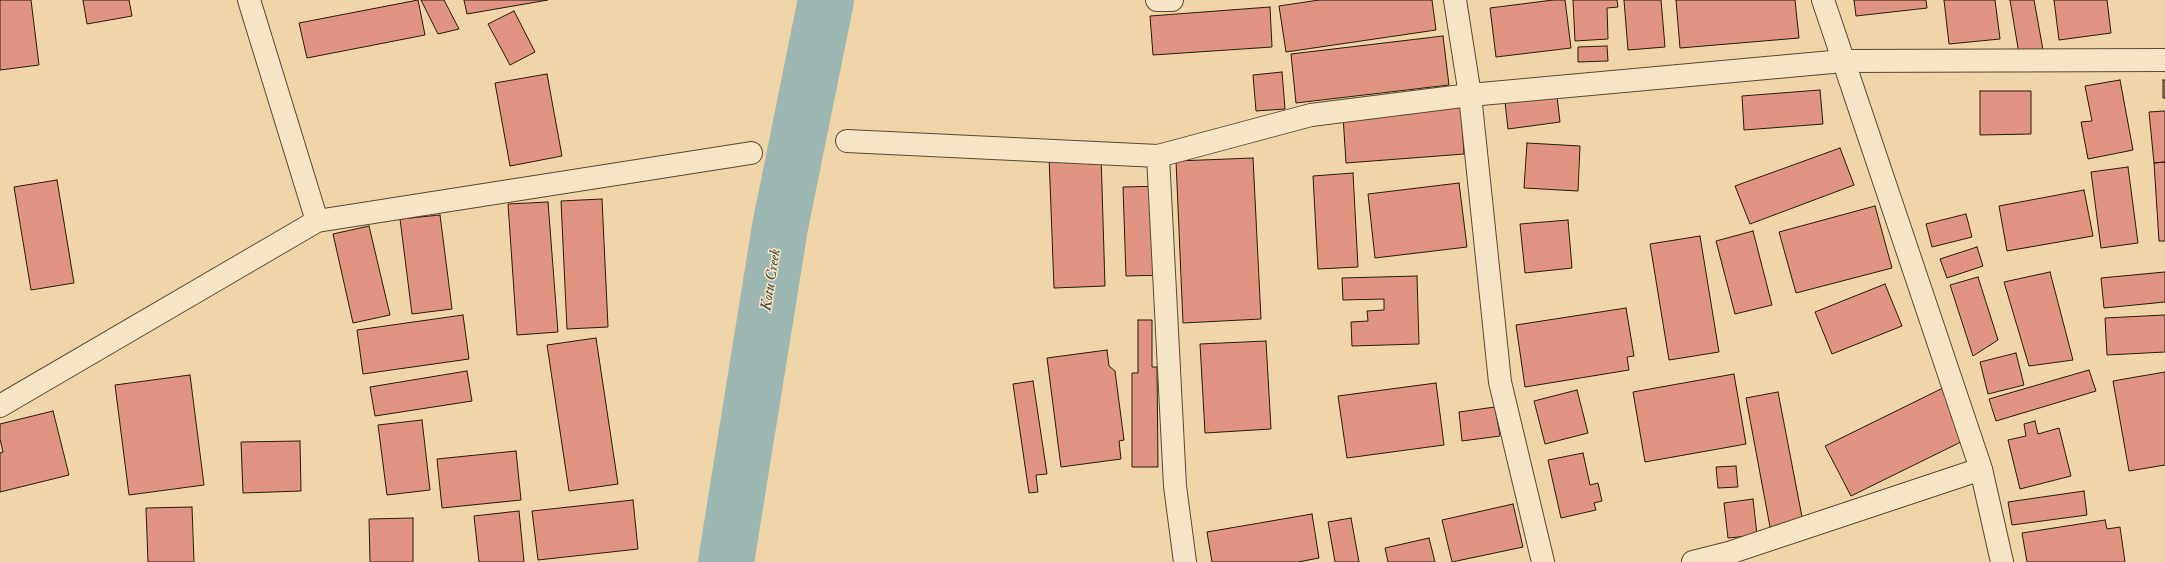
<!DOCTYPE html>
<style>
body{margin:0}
canvas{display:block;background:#efd5a8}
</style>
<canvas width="2165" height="562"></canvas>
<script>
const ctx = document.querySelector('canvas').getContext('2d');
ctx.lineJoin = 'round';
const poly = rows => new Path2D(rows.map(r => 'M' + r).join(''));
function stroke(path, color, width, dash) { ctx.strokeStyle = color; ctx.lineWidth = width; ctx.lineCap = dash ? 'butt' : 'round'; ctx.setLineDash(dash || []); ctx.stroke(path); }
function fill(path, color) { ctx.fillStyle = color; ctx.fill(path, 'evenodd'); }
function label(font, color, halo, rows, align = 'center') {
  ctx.font = font + ' "IM FELL Double Pica",serif'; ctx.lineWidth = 3; ctx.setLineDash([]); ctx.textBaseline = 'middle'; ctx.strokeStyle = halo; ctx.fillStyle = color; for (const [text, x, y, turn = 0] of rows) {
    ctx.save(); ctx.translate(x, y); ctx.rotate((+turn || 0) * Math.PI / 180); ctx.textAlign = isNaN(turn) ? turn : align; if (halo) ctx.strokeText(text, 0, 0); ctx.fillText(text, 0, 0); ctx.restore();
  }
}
stroke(poly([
 [726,562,780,227,826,0]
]), '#9cb7b1', 56);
const building = poly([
 [0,0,31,0,39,65,0,70,0,0],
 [83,0,129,0,132,16,87,24,83,0],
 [418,0,425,35,307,58,299,23,418,0],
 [421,0,444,0,459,29,438,34,421,0],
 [464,0,548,0,467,14,464,0],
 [1319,0,1432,0,1436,30,1286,52,1279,6,1319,0],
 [1553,0,1565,0,1571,48,1496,57,1490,8,1553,0],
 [1573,0,1617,0,1618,7,1607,8,1608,39,1575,41,1573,0],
 [1624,0,1661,0,1665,47,1628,50,1624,0],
 [1676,0,1795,0,1799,38,1680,48,1676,0],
 [1854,0,1926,0,1927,8,1856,16,1854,0],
 [1944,0,1995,0,2000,39,1949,44,1944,0],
 [2010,0,2034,0,2043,50,2019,54,2010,0],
 [2054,0,2107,0,2111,33,2059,40,2054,0],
 [1270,7,1272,47,1153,55,1150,16,1270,7],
 [514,11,535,52,510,65,488,24,514,11],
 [1443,36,1449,85,1296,103,1291,54,1443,36],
 [1607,46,1608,61,1578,62,1578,47,1607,46],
 [1282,72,1285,109,1256,111,1253,75,1282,72],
 [547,74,562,156,510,166,495,83,547,74],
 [2120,80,2133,150,2088,159,2081,122,2092,121,2085,86,2120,80],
 [2163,80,2165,80,2165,98,2163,98,2163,80],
 [1820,90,1823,124,1744,130,1742,96,1820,90],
 [1980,91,2031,91,2031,134,1980,135,1980,91],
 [1557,96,1560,122,1508,129,1505,102,1557,96],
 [1461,107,1464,154,1346,163,1343,116,1461,107],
 [2165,111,2165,162,2154,163,2149,112,2165,111],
 [1527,143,1580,146,1578,191,1524,188,1527,143],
 [1840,148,1854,185,1750,224,1735,186,1840,148],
 [1101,155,1105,286,1054,288,1049,156,1101,155],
 [1253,158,1261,319,1183,323,1176,161,1253,158],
 [2165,162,2165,241,2159,241,2154,163,2165,162],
 [2128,167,2138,243,2101,248,2091,172,2128,167],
 [1353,173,1358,267,1318,269,1313,176,1353,173],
 [57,180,74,283,31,290,14,187,57,180],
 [1459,183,1467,247,1375,258,1368,194,1459,183],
 [1165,186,1169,275,1126,276,1123,187,1165,186],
 [2084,190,2093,236,2007,251,1999,206,2084,190],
 [602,199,608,327,567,329,561,201,602,199],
 [548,202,558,332,517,335,508,204,548,202],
 [1875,206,1892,268,1796,293,1779,232,1875,206],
 [1966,214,1972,237,1932,247,1926,224,1966,214],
 [440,215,452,309,412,314,400,219,440,215],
 [1568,220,1572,268,1525,273,1520,224,1568,220],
 [369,226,390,315,353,323,333,234,369,226],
 [1753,231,1772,305,1735,314,1716,241,1753,231],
 [1700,236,1719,352,1669,360,1650,244,1700,236],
 [1977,247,1983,266,1947,278,1940,259,1977,247],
 [2050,272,2073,360,2029,366,2004,282,2050,272],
 [2165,272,2165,302,2104,308,2101,278,2165,272],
 [1417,276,1419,344,1352,346,1351,322,1368,321,1367,311,1384,310,1384,299,1343,300,1342,278,1417,276],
 [1978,277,1998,340,1973,356,1950,285,1978,277],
 [1885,284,1902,326,1832,354,1815,312,1885,284],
 [1626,308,1634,356,1627,357,1629,370,1525,387,1516,325,1626,308],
 [463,315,469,359,363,374,357,330,463,315],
 [2165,315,2165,352,2107,355,2105,318,2165,315],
 [1138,320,1152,320,1152,367,1157,367,1158,467,1132,467,1132,373,1138,373,1138,320],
 [596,338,618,484,569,491,547,345,596,338],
 [1266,341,1271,429,1205,433,1200,344,1266,341],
 [1107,350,1109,366,1115,371,1124,440,1119,441,1121,459,1061,467,1047,358,1107,350],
 [2016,353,2024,385,1988,394,1980,362,2016,353],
 [2089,370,2096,391,1996,421,1989,399,2089,370],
 [467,371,472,401,375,416,370,387,467,371],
 [2165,372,2165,465,2129,471,2113,381,2165,372],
 [1734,374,1746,444,1645,462,1633,392,1734,374],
 [190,375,204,485,129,495,115,385,190,375],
 [1033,381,1047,474,1036,475,1038,492,1029,493,1013,384,1033,381],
 [1436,383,1444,445,1347,458,1338,396,1436,383],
 [1943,388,1969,438,1851,496,1825,446,1943,388],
 [1577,390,1588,433,1545,444,1534,401,1577,390],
 [1778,392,1803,522,1770,527,1746,398,1778,392],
 [1495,407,1500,436,1462,441,1459,412,1495,407],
 [53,411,69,475,0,492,0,453,3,452,0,439,0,424,53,411],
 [422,420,430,490,387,495,378,425,422,420],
 [2035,421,2038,434,2059,428,2071,476,2020,489,2008,440,2026,436,2024,424,2035,421],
 [300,441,301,491,243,493,241,442,300,441],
 [516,451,521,500,442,508,437,459,516,451],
 [1583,453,1590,485,1598,483,1602,501,1594,503,1596,510,1561,518,1548,460,1583,453],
 [1736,466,1738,487,1718,488,1716,467,1736,466],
 [2084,491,2087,515,2012,525,2008,502,2084,491],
 [1753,499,1757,535,1728,538,1724,503,1753,499],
 [633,500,638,549,538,560,532,511,633,500],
 [1513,504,1523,547,1452,562,1442,520,1513,504],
 [192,507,194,562,148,562,146,508,192,507],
 [519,511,524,562,479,562,474,516,519,511],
 [1312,514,1319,558,1298,562,1212,562,1207,532,1312,514],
 [413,518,413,562,370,562,369,519,413,518],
 [1351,518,1359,562,1335,562,1328,522,1351,518],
 [2105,520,2107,529,2120,527,2125,562,2027,562,2022,533,2105,520],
 [1429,538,1435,562,1388,562,1385,548,1429,538]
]);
fill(building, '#e19482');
stroke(building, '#281b0a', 1);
const minor = poly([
 [249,0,317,221],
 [1157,0,1172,0],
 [1455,0,1470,95,1500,382,1543,562],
 [1823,0,1981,469,2002,562],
 [847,141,1158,156,1311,115,1470,95,1843,61,2165,60],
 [1158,156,1175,486,1185,562],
 [0,406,317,221,751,153],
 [1693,562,1729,553,1981,469]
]);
stroke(minor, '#5a4a32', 24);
stroke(minor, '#f5e4c6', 22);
label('italic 15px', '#4b4a3c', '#f5e4c6', [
 ["Kotu Creek",772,280,-81]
]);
</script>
